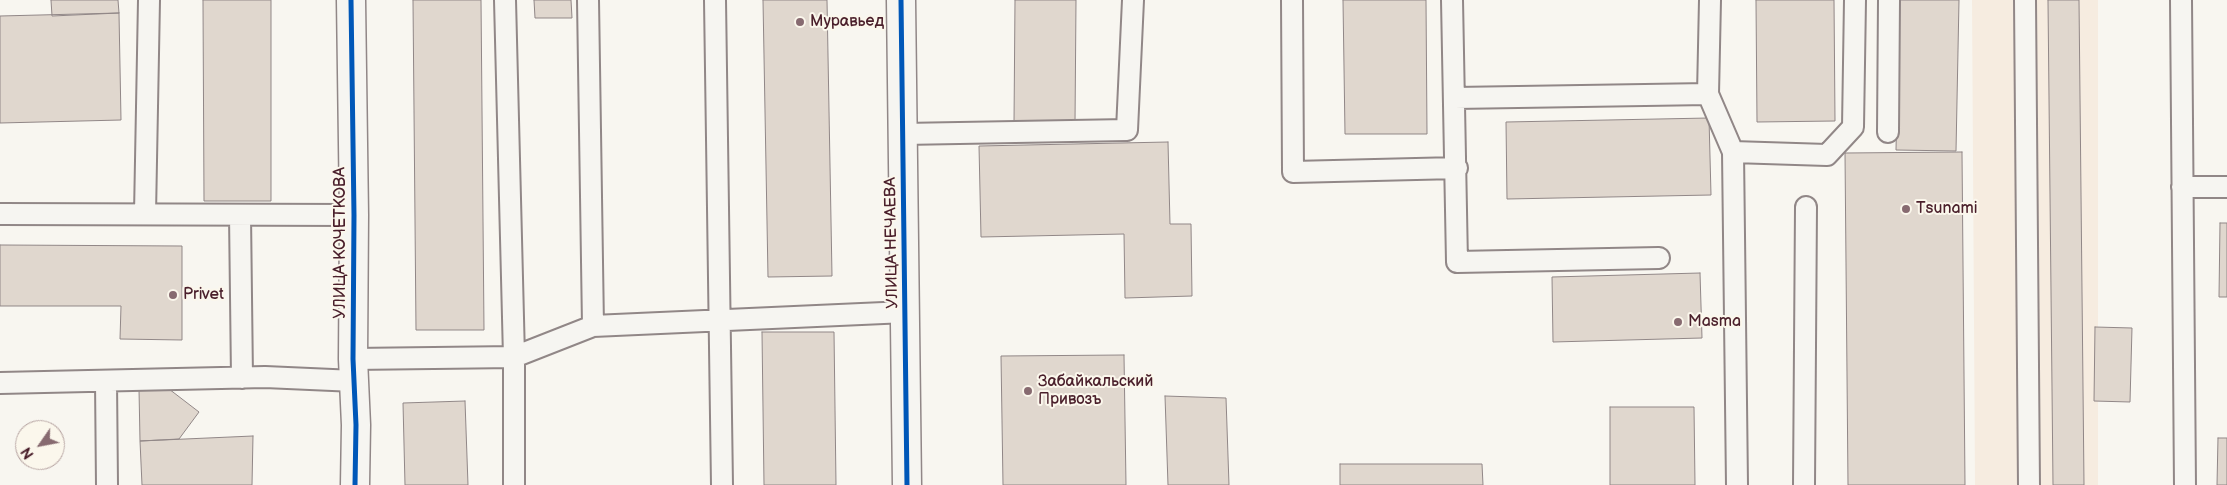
<!DOCTYPE html>
<meta charset="utf-8">
<style>
body{margin:0}
#map{position:relative;width:2227px;height:485px;overflow:hidden;background:#f8f6f0;font-family:"Balsamiq Sans",sans-serif}
canvas{display:block}
.north{position:absolute;left:15px;top:420px;width:50px;height:50px;box-sizing:border-box;background:#fbf7ec;border:1px solid #b4a19f;border-radius:50%;rotate:237deg;font-size:14px;font-weight:700;line-height:20px;text-align:center;color:#4a1f2b}
.north::after{content:'';display:block;margin:auto;width:18px;height:22px;background:#876a70;clip-path:polygon(50% 0,100% 100%,50% 72%,0 100%)}
</style>
<div id="map">
<canvas width="2227" height="485"></canvas>
<div class="north">N</div>
</div>
<script>
const ctx = document.querySelector('canvas').getContext('2d');
ctx.lineJoin = 'round';
function fill(path, color) { ctx.fillStyle = color; ctx.fill(path, 'evenodd'); }
const poly = rows => new Path2D(rows.map(r => 'M' + r).join(''));
function stroke(path, color, width, dash) { ctx.strokeStyle = color; ctx.lineWidth = width; ctx.lineCap = dash ? 'butt' : 'round'; ctx.setLineDash(dash || []); ctx.stroke(path); }
function label(font, color, halo, rows, align = 'center') {
  ctx.font = font + ' "Balsamiq Sans",sans-serif'; ctx.lineWidth = 4; ctx.setLineDash([]); ctx.textBaseline = 'middle'; ctx.strokeStyle = halo; ctx.fillStyle = color; for (const [text, x, y, turn = 0] of rows) {
    ctx.save(); ctx.translate(x, y); ctx.rotate((+turn || 0) * Math.PI / 180); ctx.textAlign = isNaN(turn) ? turn : align; if (halo) ctx.strokeText(text, 0, 0); ctx.fillText(text, 0, 0); ctx.restore();
  }
}
fill(poly([
 [1972,0,2098,0,2098,485,1975,485]
]), '#f6ece0');
const building = poly([
 [51,0,118,0,119,13,52,16,51,0],
 [203,0,271,0,271,201,204,201,203,0],
 [413,0,481,0,484,330,416,330,413,0],
 [534,0,571,0,572,18,535,18,534,0],
 [763,0,827,0,832,276,768,277,763,0],
 [1015,0,1076,0,1075,124,1014,123,1015,0],
 [1343,0,1426,0,1427,134,1345,134,1343,0],
 [1756,0,1834,0,1835,121,1757,122,1756,0],
 [1899,0,1959,0,1956,151,1896,150,1899,0],
 [2048,0,2079,0,2084,485,2053,485,2048,0],
 [119,13,121,120,0,123,0,16,119,13],
 [1709,118,1711,195,1507,199,1506,122,1709,118],
 [1168,142,1170,224,1191,224,1192,296,1125,298,1124,234,981,237,979,146,1168,142],
 [1962,152,1965,485,1848,485,1845,153,1962,152],
 [2220,223,2227,223,2227,297,2219,297,2220,223],
 [0,245,182,246,182,340,120,339,121,306,0,306,0,245],
 [1700,273,1702,338,1553,342,1552,277,1700,273],
 [2095,327,2132,328,2130,402,2094,401,2095,327],
 [762,332,834,332,836,485,764,485,762,332],
 [1124,355,1126,485,1003,485,1001,356,1124,355],
 [139,389,169,389,199,412,179,439,140,441,139,389],
 [1165,396,1226,398,1229,485,1168,485,1165,396],
 [465,401,468,485,405,485,403,403,465,401],
 [1610,407,1694,407,1695,485,1610,485,1610,407],
 [253,436,252,485,142,485,140,441,253,436],
 [2218,438,2227,438,2227,485,2217,485,2218,438],
 [1340,464,1482,464,1483,485,1340,485,1340,464]
]);
fill(building, '#e0d7ce');
stroke(building, '#918787', 1);
const service = poly([
 [505,0,514,357,514,485],
 [588,0,593,326],
 [715,0,722,485],
 [1292,0,1293,172,1457,168],
 [1452,0,1457,262,1659,258],
 [1710,0,1708,94,1733,152,1737,485],
 [2025,0,2029,485],
 [2181,0,2185,485],
 [1455,98,1708,94],
 [1888,132,1889,0],
 [903,134,1127,130,1133,0],
 [1733,152,1827,155,1853,127,1855,0],
 [2182,187,2227,187],
 [0,214,354,215],
 [145,214,149,0],
 [240,215,242,378],
 [353,359,514,357,593,326,906,312],
 [106,381,107,485],
 [0,383,265,377,355,381],
 [1804,485,1806,207]
]);
const minor = poly([
 [351,0,354,215,353,359,356,425,355,485],
 [901,0,907,485]
]);
stroke(service, '#918787', 24);
stroke(minor, '#918787', 31);
stroke(service, '#f6f5f1', 20);
stroke(minor, '#f6f5f1', 28);
stroke(poly([
 [351,0,354,215,353,359,356,425,355,485],
 [901,0,907,485]
]), '#0057b8', 5);
for (const [x, y, r, color] of [
 [800,22,5,"#876a70"],
 [1906,209,5,"#876a70"],
 [173,295,5,"#876a70"],
 [1678,322,5,"#876a70"],
 [1028,391,5,"#876a70"]
]) { const dot = new Path2D(); dot.arc(x, y, r, 0, 2 * Math.PI); ctx.fillStyle = color; ctx.fill(dot); stroke(dot, '#fbf7ec', 2); }
label('16px', '#4a1f2b', '#fbf7ec', [
 ["Муравьед",810,22],
 ["Tsunami",1916,209],
 ["Privet",183,295],
 ["Masma",1688,322],
 ["Забайкальский",1038,382],
 ["Привозъ",1038,400]
], 'left');
label('16px', '#4a1f2b', '#fbf7ec', [
 ["УЛИЦА КОЧЕТКОВА",341,243,-90],
 ["УЛИЦА НЕЧАЕВА",892,243,-91]
]);
</script>
